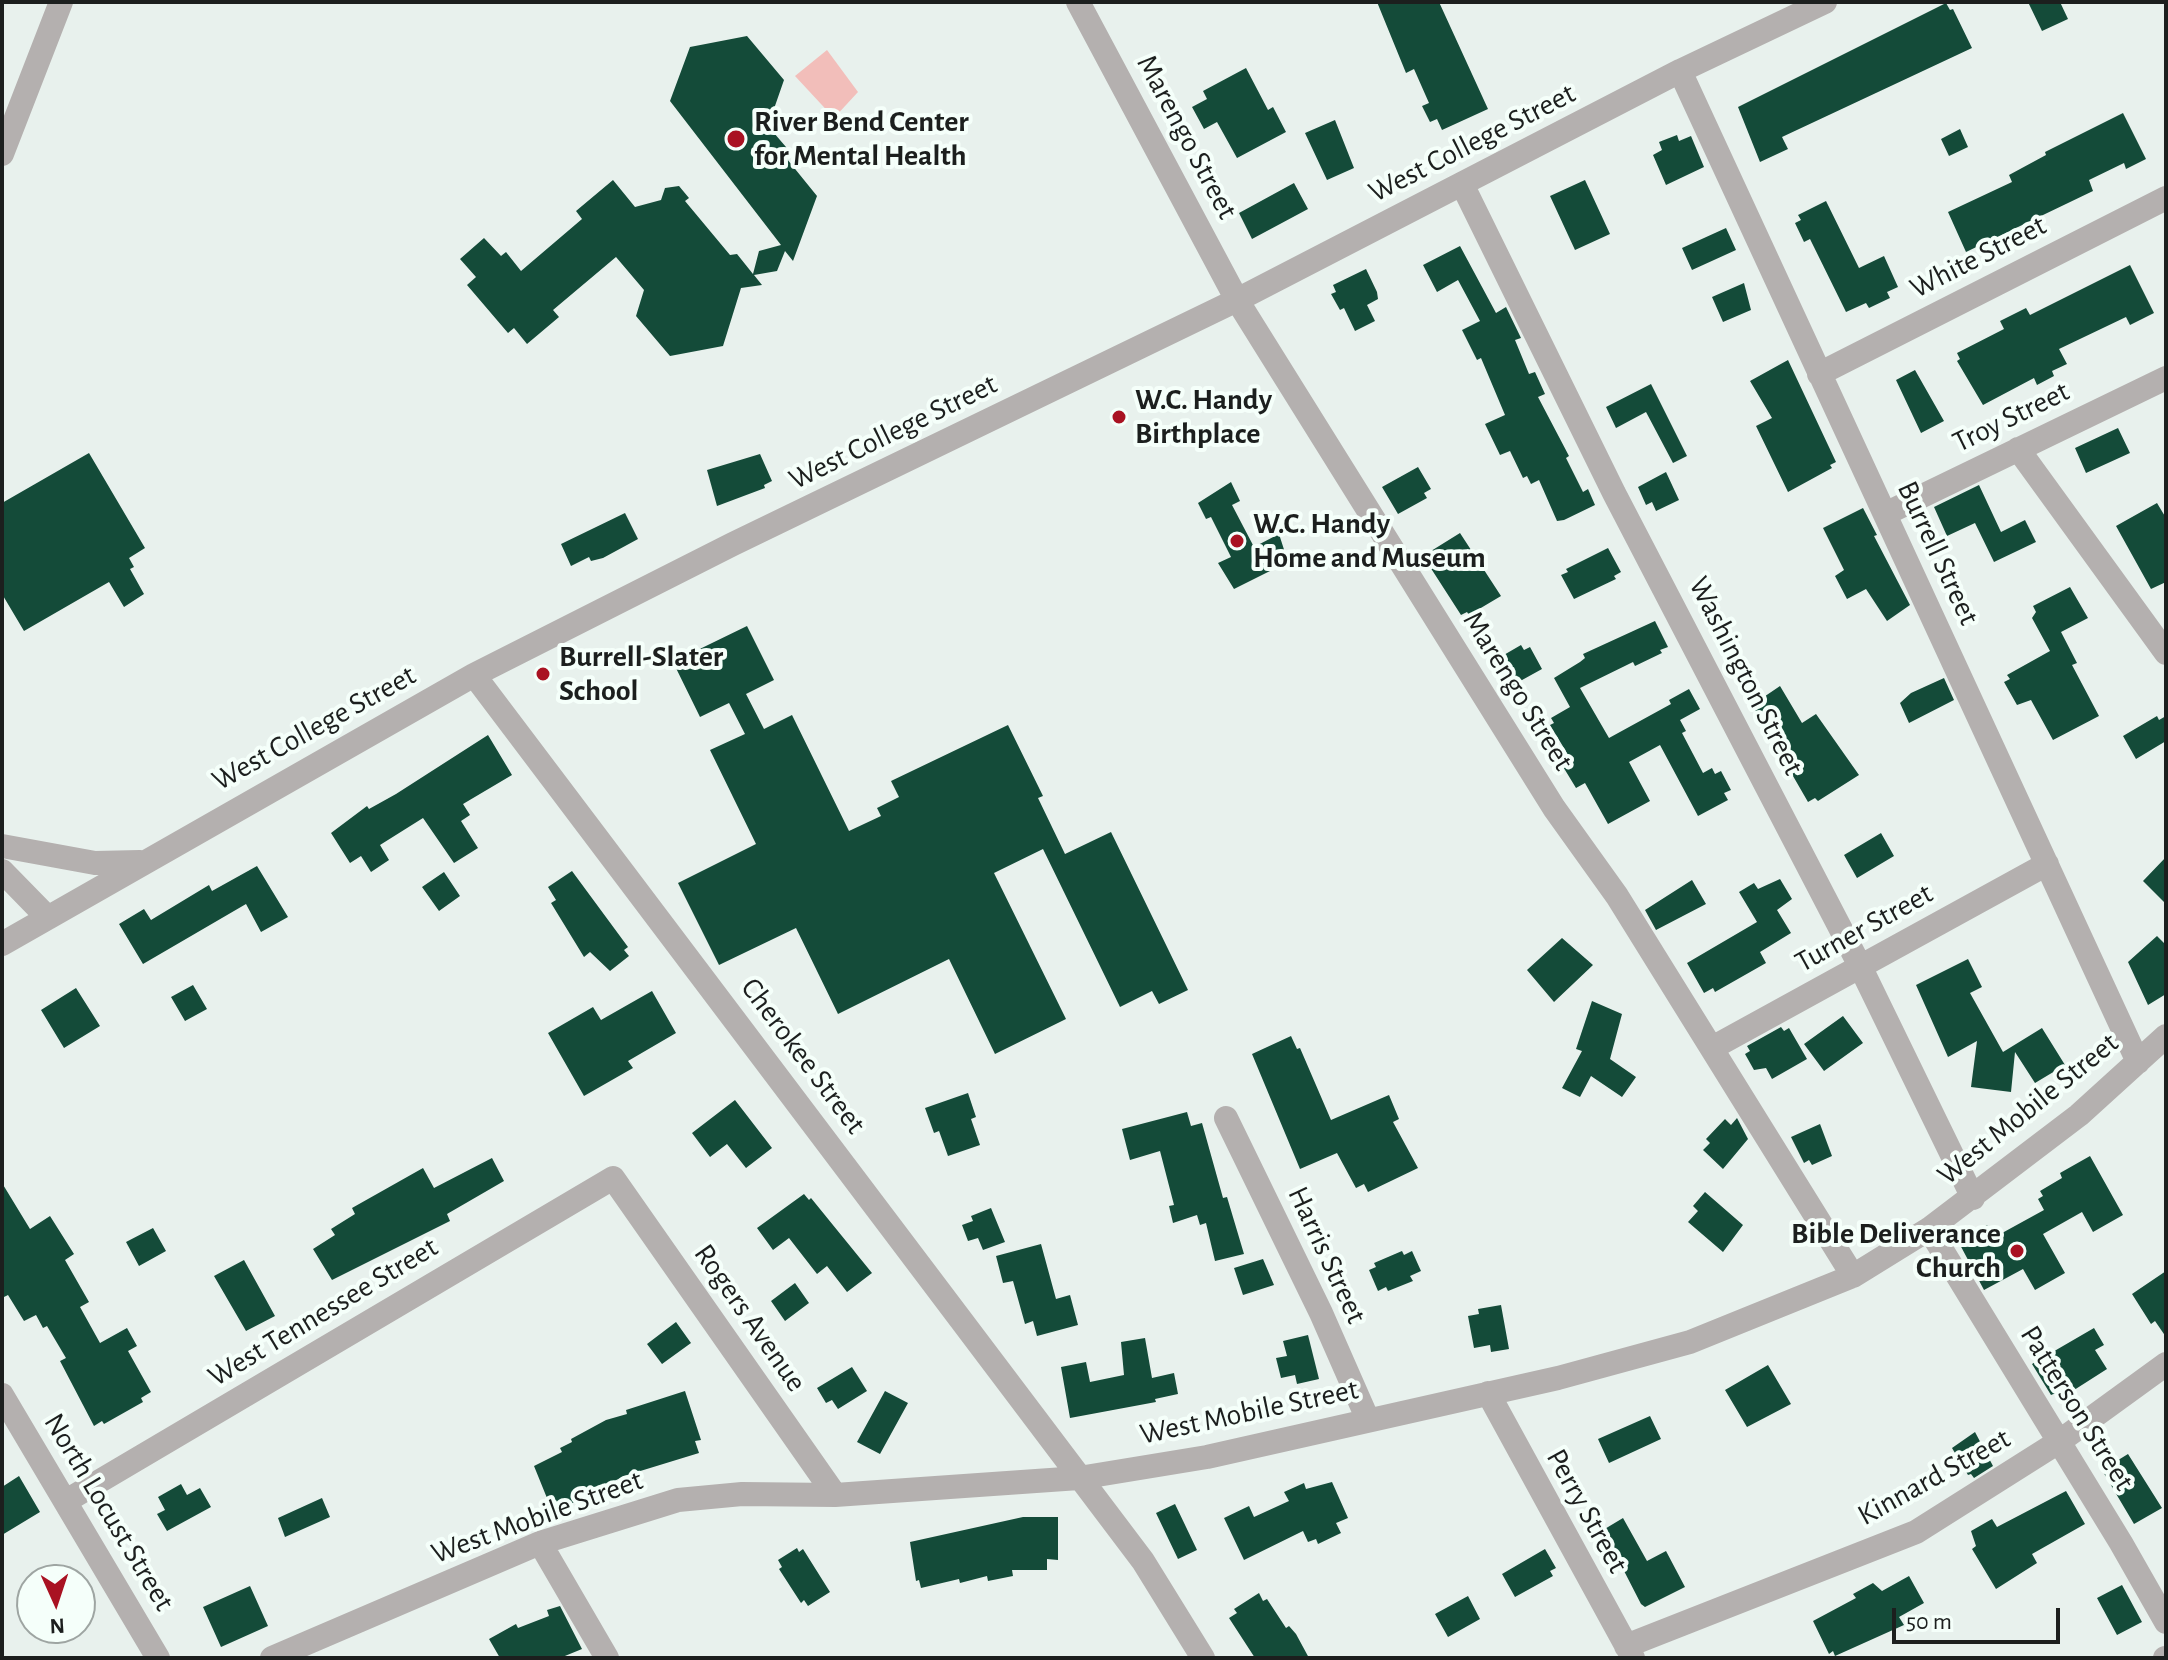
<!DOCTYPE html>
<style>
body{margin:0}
#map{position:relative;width:2168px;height:1660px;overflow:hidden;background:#e8f1ed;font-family:"Alegreya Sans",sans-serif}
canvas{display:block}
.frame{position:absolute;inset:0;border:4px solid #1c1f1e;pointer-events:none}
.north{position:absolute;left:16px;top:1564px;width:80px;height:80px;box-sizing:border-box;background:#f5fffa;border:2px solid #9ea5a2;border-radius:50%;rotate:177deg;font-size:22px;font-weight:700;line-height:32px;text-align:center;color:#1c1f1e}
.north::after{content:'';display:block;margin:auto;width:28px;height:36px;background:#a91222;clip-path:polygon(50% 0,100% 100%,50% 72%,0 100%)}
.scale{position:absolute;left:1892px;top:1608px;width:168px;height:36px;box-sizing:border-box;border:4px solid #1c1f1e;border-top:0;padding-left:10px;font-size:24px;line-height:28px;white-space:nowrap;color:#1c1f1e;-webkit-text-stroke:6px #f5fffa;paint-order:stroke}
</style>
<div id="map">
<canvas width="2168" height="1660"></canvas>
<div class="frame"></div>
<div class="north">N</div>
<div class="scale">50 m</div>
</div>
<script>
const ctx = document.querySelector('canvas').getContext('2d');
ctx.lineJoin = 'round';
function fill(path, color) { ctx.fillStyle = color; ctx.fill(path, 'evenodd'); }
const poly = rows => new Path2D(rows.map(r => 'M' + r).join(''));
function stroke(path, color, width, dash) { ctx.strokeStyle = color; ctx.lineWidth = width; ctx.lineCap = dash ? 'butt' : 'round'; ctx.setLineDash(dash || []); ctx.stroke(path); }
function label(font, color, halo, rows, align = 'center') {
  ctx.font = font + ' "Alegreya Sans",sans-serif'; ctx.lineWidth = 8; ctx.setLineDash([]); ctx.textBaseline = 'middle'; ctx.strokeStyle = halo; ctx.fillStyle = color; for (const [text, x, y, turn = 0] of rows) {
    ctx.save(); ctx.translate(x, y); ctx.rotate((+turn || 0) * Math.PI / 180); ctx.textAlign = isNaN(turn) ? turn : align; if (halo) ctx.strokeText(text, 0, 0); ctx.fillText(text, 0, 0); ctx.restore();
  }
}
fill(poly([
 [827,50,858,92,834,118,795,76]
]), '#f2beba');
fill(poly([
 [1377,2,1439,2,1488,109,1442,130,1437,119,1430,122,1422,106,1429,103,1414,69,1406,73],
 [2028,2,2060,2,2068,19,2042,31],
 [1946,3,1950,10,1953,9,1972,48,1782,137,1788,149,1760,162,1738,107],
 [747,36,784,80,768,126,792,154,787,159,817,196,793,261,785,251,777,271,754,275,762,285,741,288,723,346,670,356,636,316,644,290,616,257,553,310,559,317,527,344,514,328,508,333,467,285,476,277,460,259,484,238,501,256,506,252,521,271,582,219,576,211,613,180,635,207,661,200,665,188,679,186,689,198,685,201,730,255,737,254,753,274,759,251,781,245,670,101,690,47],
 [1246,68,1268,110,1273,107,1286,132,1237,158,1217,122,1204,129,1192,107,1207,99,1203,91],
 [2123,113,2146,159,2126,169,2124,163,2089,180,2093,191,1966,252,1948,212,2012,182,2009,175,2046,155,2045,152],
 [1335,120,1354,168,1327,180,1305,133],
 [1960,129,1968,147,1949,156,1941,139],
 [1677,135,1679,141,1691,136,1704,167,1666,185,1653,155,1662,150,1659,142],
 [1585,180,1610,234,1575,250,1550,196],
 [1294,183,1308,209,1252,239,1239,213],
 [1826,201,1859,268,1884,256,1898,287,1887,292,1890,298,1869,308,1866,303,1846,312,1810,239,1804,242,1795,223,1801,220,1798,215],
 [1726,228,1736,250,1692,270,1682,248],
 [1460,246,1496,313,1506,307,1521,338,1515,340,1529,374,1535,372,1545,394,1538,397,1569,456,1566,458,1583,492,1588,489,1595,505,1564,520,1557,521,1539,480,1531,484,1527,476,1523,478,1510,451,1500,455,1485,424,1505,415,1481,358,1477,360,1462,330,1480,321,1458,280,1437,292,1423,265],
 [2130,265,2154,313,2130,325,2126,317,2059,349,2067,364,2052,371,2054,376,2037,385,2034,378,1983,405,1957,361,1960,359,1957,353,2004,329,2000,321,2026,308,2030,315],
 [1366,269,1377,292,1378,299,1367,305,1375,321,1355,331,1344,308,1340,310,1331,294,1336,292,1333,285],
 [1744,283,1751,310,1723,322,1712,297],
 [1788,360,1836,462,1830,465,1832,468,1788,492,1756,426,1772,418,1750,381],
 [1915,370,1944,421,1921,433,1896,380],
 [1651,384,1687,456,1673,463,1646,412,1616,428,1606,407],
 [2118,428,2130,453,2086,473,2075,448],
 [89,453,145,548,129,558,134,567,130,569,144,594,124,607,109,582,24,631,2,594,2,503],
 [760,454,772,481,764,485,765,488,717,506,707,470],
 [1418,467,1431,489,1424,493,1427,498,1398,514,1382,487],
 [1666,472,1679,500,1656,511,1652,502,1646,505,1638,487],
 [1231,482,1240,501,1232,505,1254,547,1279,534,1288,562,1234,589,1218,563,1231,557,1211,517,1206,519,1198,503],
 [1979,485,2001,532,2025,520,2036,542,1994,562,1975,523,1947,536,1934,507],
 [2157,503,2166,518,2166,582,2151,589,2116,526],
 [1863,508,1877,535,1874,536,1910,605,1887,621,1866,589,1847,599,1835,576,1844,570,1823,528],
 [625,513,638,539,603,558,591,561,589,557,571,566,561,544],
 [1460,533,1501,596,1469,615,1467,612,1461,615,1423,556],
 [1608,548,1621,572,1614,576,1616,579,1574,599,1561,575,1568,572,1566,569],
 [2070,587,2088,618,2061,632,2077,663,2072,665,2099,716,2053,740,2031,700,2017,705,2004,682,2010,679,2007,675,2050,651,2032,618,2036,612,2033,606],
 [1655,621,1668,647,1660,650,1662,653,1635,666,1633,662,1580,688,1609,738,1671,704,1669,700,1689,689,1700,709,1680,720,1686,731,1682,733,1703,773,1712,768,1715,774,1721,771,1731,790,1724,793,1728,800,1698,816,1660,745,1629,762,1650,801,1608,824,1585,783,1576,788,1562,765,1570,758,1550,725,1554,723,1551,718,1570,707,1554,678,1580,662,1585,658,1583,654],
 [747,626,774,680,746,694,764,729,792,715,849,831,881,816,877,808,899,797,891,781,1008,725,1043,796,1038,798,1065,854,1111,832,1188,990,1159,1004,1152,991,1120,1007,1043,849,994,873,1066,1019,995,1054,949,959,838,1014,796,928,719,965,678,883,756,844,710,750,745,734,729,703,700,717,673,662],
 [1521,645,1524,650,1530,647,1542,669,1504,690,1490,663],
 [1944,678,1954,700,1909,723,1900,703,1911,693],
 [1780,686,1802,723,1816,714,1859,775,1818,801,1815,798,1808,802,1752,705],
 [2157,716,2159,720,2166,716,2166,741,2136,759,2123,736],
 [488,735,512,775,463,804,470,815,461,821,478,848,454,863,423,818,380,845,389,860,371,872,361,856,350,863,331,833,367,806,369,809,396,794],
 [1881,833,1894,856,1857,878,1844,855],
 [2166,857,2166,904,2143,881],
 [257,866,288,917,261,932,246,904,143,964,119,924,144,909,151,920,209,885,212,891],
 [572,871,628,947,624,950,629,956,610,971,590,952,584,957,551,903,556,900,548,887],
 [444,872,460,896,439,911,422,887],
 [1780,879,1792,899,1777,910,1791,933,1760,952,1766,963,1715,992,1713,988,1704,993,1687,963,1757,922,1739,892,1754,883,1758,889],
 [1692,880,1706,904,1656,930,1645,910],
 [2157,936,2166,945,2166,994,2148,1005,2128,962],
 [1562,938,1593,965,1554,1002,1527,970],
 [1968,959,1982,987,1970,993,2003,1052,2042,1028,2065,1065,2035,1083,2015,1052,2011,1092,1971,1087,1977,1041,1948,1057,1916,985],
 [193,985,207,1009,185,1021,171,997],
 [76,988,100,1026,64,1048,41,1010],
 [652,991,676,1033,628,1061,633,1068,584,1096,548,1033,593,1007,601,1020],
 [1592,1001,1622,1014,1610,1059,1636,1077,1622,1097,1591,1076,1580,1097,1562,1088,1582,1051,1576,1049],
 [1843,1016,1863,1043,1824,1071,1804,1044],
 [1781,1027,1784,1031,1789,1028,1807,1059,1772,1079,1766,1068,1754,1070,1745,1054,1750,1051,1747,1046],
 [1291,1036,1297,1049,1300,1048,1331,1120,1389,1095,1399,1119,1393,1122,1418,1168,1368,1192,1364,1184,1356,1188,1337,1153,1300,1169,1252,1054],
 [968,1093,976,1117,971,1119,980,1145,948,1156,939,1131,934,1133,925,1108],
 [735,1100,772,1148,746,1168,727,1144,710,1157,692,1133],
 [1187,1112,1191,1126,1202,1123,1223,1198,1227,1197,1244,1254,1215,1261,1206,1223,1200,1225,1197,1215,1173,1223,1169,1206,1174,1205,1160,1151,1130,1160,1122,1129],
 [1737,1118,1748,1139,1723,1169,1703,1150,1710,1143,1706,1139,1725,1119,1731,1125],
 [1820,1124,1832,1156,1812,1165,1809,1160,1804,1163,1791,1137],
 [2090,1156,2123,1215,2093,1232,2082,1212,2043,1234,2065,1273,2035,1290,2023,1269,1984,1290,1958,1241,1987,1225,1993,1238,2044,1210,2038,1199,2043,1196,2040,1191,2062,1178,2060,1173],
 [492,1158,504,1181,447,1214,450,1221,332,1280,313,1249,335,1235,331,1229,355,1214,352,1208,423,1168,434,1188],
 [2,1183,30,1229,50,1216,74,1254,65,1260,89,1302,80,1307,100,1343,127,1328,137,1346,128,1351,151,1392,141,1398,143,1402,104,1424,102,1421,94,1426,60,1361,66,1358,47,1326,43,1328,36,1315,24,1321,8,1295,2,1298],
 [1705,1192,1743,1225,1723,1252,1688,1222,1698,1211,1693,1206],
 [804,1194,809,1200,811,1198,872,1273,847,1292,827,1266,817,1274,789,1238,773,1250,757,1228],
 [991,1208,1005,1242,983,1250,978,1238,968,1241,962,1225,973,1221,971,1216],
 [153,1228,166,1251,139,1266,126,1242],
 [1041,1244,1056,1299,1070,1295,1078,1325,1037,1336,1033,1321,1025,1324,1013,1281,1003,1283,996,1256],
 [1402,1251,1404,1255,1412,1251,1421,1271,1410,1276,1413,1281,1388,1291,1386,1287,1378,1291,1369,1270,1376,1267,1374,1263],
 [1263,1259,1274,1285,1243,1295,1234,1268],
 [244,1260,275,1316,246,1331,214,1276],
 [2166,1271,2166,1337,2155,1321,2151,1324,2132,1294],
 [795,1283,809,1303,785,1321,771,1301],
 [1501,1305,1509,1349,1491,1352,1490,1345,1474,1348,1468,1316,1479,1314,1478,1309],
 [676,1322,691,1343,662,1364,647,1344],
 [2094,1328,2104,1345,2095,1350,2107,1369,2060,1399,2056,1393,2051,1395,2032,1364],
 [1308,1335,1319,1379,1297,1384,1295,1375,1281,1378,1276,1358,1287,1356,1283,1341],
 [1145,1338,1152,1378,1174,1373,1178,1394,1155,1399,1156,1402,1070,1418,1061,1367,1086,1362,1090,1382,1124,1375,1121,1342],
 [1768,1365,1791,1404,1747,1427,1725,1390],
 [852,1367,867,1391,838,1409,832,1400,826,1403,817,1388],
 [685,1391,701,1440,695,1441,699,1453,624,1476,561,1509,556,1500,549,1503,534,1466,562,1452,560,1448,572,1442,571,1439,606,1420,627,1414,626,1410],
 [885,1391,908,1403,880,1454,857,1442],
 [1650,1416,1661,1439,1609,1463,1598,1439],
 [1975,1432,1993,1466,1974,1478,1971,1474,1968,1475,1952,1448],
 [2128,1454,2162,1508,2134,1524,2102,1470],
 [19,1476,40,1512,2,1535,2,1487],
 [1332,1482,1348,1518,1336,1523,1341,1533,1318,1544,1316,1539,1308,1542,1303,1531,1244,1560,1224,1518,1249,1506,1254,1517,1289,1501,1284,1492,1304,1483,1306,1489],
 [181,1484,187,1495,200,1488,211,1507,167,1531,157,1514,165,1510,158,1497],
 [2066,1491,2085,1524,2032,1554,2037,1563,1996,1589,1972,1549,1976,1546,1971,1531,1992,1519,1997,1527],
 [322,1498,330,1517,285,1537,278,1518],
 [1175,1504,1197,1550,1178,1559,1156,1513],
 [1023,1517,1058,1517,1058,1560,1047,1559,1047,1570,1012,1570,1013,1576,988,1581,987,1576,960,1583,959,1579,921,1588,919,1580,916,1581,910,1542],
 [1623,1518,1647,1561,1666,1551,1685,1587,1645,1607,1641,1604,1603,1530],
 [797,1548,799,1552,803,1549,830,1592,808,1606,804,1600,801,1603,779,1569,782,1567,778,1560],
 [1545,1549,1556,1568,1550,1571,1553,1576,1515,1597,1502,1574],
 [1909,1576,1924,1603,1899,1617,1904,1625,1835,1656,1833,1651,1829,1654,1813,1621,1856,1598,1853,1594,1873,1583,1882,1591],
 [2122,1585,2142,1622,2117,1635,2097,1598],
 [250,1586,268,1626,221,1647,203,1607],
 [1259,1593,1263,1601,1267,1599,1286,1628,1289,1626,1296,1634,1309,1658,1255,1658,1229,1618,1237,1613,1234,1609],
 [1468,1596,1480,1619,1448,1637,1435,1614],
 [560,1606,582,1649,560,1658,500,1658,489,1639,516,1624,518,1628,549,1616,547,1610]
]), '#144b39');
stroke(poly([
 [1078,2,1237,300,1554,808,1617,896,1853,1276],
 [1680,71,2138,1062],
 [2,154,61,2],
 [1462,184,1614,493,1860,966,1973,1198],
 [1819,374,2166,198],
 [2018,449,2166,653],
 [1885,514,2166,378],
 [474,675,1143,1561,1203,1658],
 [2,846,95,863,140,862],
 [2,871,48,918],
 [2,944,474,675,733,544,1237,300,1680,71,1825,2],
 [1712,1048,2047,864],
 [1226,1118,1321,1313,1368,1420],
 [1929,1229,2121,1543,2166,1622],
 [1488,1393,1633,1658],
 [2,1395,158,1658],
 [66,1501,613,1178,835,1495],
 [540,1543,607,1658],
 [1626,1646,1916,1532,2060,1441,2166,1364],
 [272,1658,540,1543,678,1500,742,1494,835,1495,1079,1478,1207,1457,1558,1378,1690,1342,1853,1276,1929,1229,2079,1115,2166,1036],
 [2165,1658,2166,1658]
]), '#b4b0af', 24);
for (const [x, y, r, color] of [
 [736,139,10,"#a91222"],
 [1119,417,8,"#a91222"],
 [1237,541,8,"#a91222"],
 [543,674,8,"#a91222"],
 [2017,1251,8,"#a91222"]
]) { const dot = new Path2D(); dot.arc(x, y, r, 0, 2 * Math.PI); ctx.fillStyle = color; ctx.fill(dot); stroke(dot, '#f5fffa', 3); }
label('bold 30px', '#1c1f1e', '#f5fffa', [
 ["River Bend Center",754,122],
 ["for Mental Health",754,156],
 ["W.C. Handy",1135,400],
 ["Birthplace",1135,434],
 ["W.C. Handy",1253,524],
 ["Home and Museum",1253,558],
 ["Burrell-Slater",559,657],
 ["School",559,691],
 ["Bible Deliverance",2001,1234,"right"],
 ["Church",2001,1268,"right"]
], 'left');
label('30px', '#1c1f1e', '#f5fffa', [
 ["Marengo Street",1187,137,62],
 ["West College Street",1472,143,-27],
 ["White Street",1978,257,-27],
 ["Troy Street",2011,417,-26],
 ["West College Street",893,432,-26],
 ["Burrell Street",1938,553,65],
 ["Washington Street",1746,676,63],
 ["Marengo Street",1518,691,58],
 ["West College Street",314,728,-29],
 ["Turner Street",1864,928,-29],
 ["Cherokee Street",803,1056,53],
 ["West Mobile Street",2028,1109,-39],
 ["Harris Street",1327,1255,65],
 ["West Tennessee Street",323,1312,-31],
 ["Rogers Avenue",750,1318,55],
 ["Patterson Street",2077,1408,58],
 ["West Mobile Street",1249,1412,-12],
 ["Kinnard Street",1934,1477,-29],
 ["Perry Street",1587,1511,61],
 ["North Locust Street",109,1512,59],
 ["West Mobile Street",537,1517,-20]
]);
</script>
